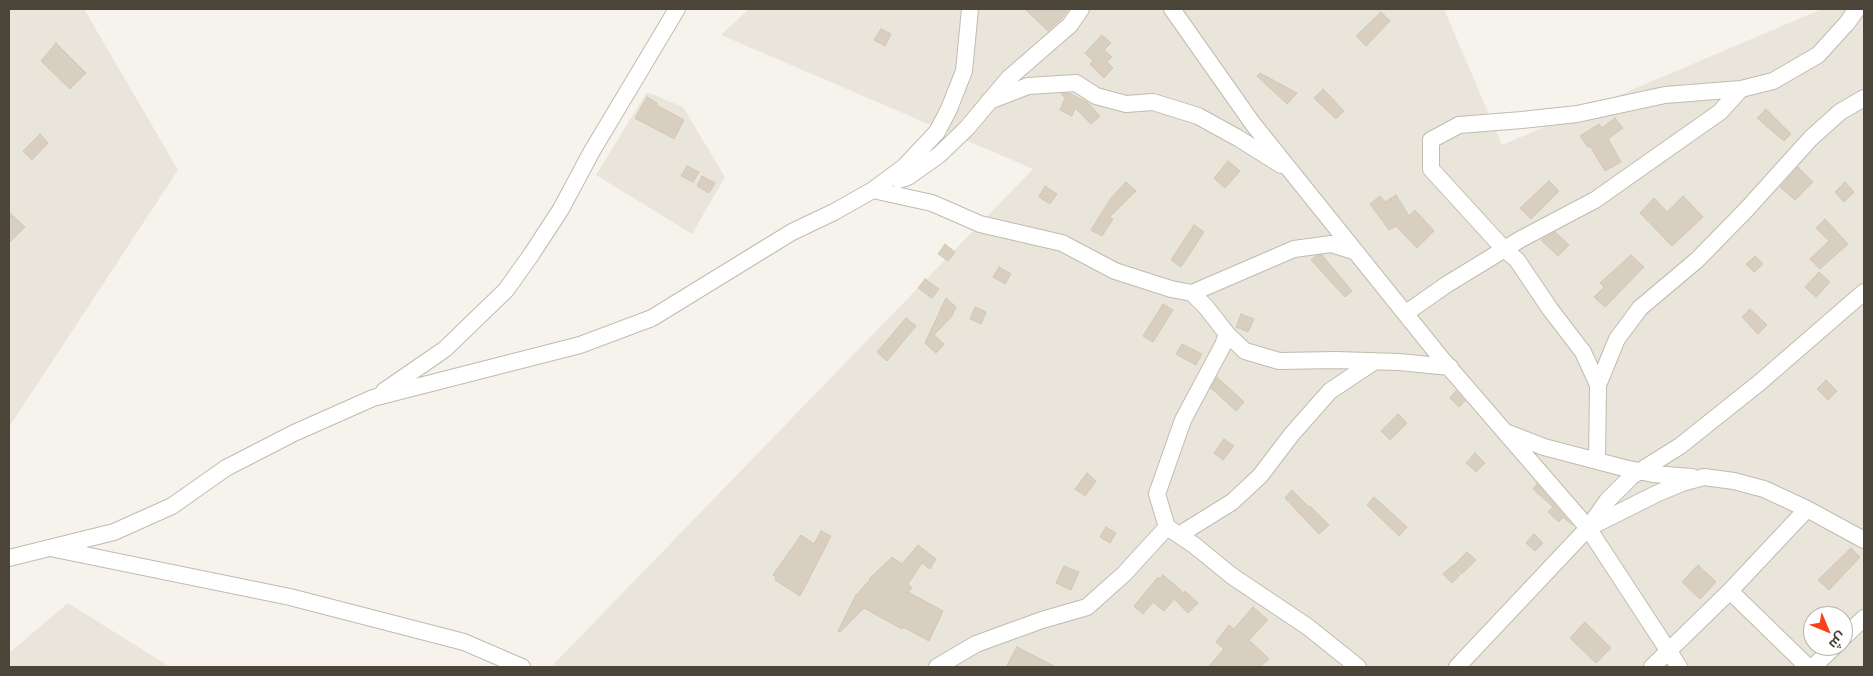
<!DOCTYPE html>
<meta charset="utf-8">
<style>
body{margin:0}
#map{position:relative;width:1873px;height:676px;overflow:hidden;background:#f6f3ec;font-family:Ubuntu,Cairo,sans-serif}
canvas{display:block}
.frame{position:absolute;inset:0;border:10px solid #4b4439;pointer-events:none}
.north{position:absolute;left:1803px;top:606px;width:50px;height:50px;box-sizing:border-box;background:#fff;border:1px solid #b7b4b0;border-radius:50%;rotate:135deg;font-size:14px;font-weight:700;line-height:20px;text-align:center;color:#4b4439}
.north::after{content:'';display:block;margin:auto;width:18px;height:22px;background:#fc3f1d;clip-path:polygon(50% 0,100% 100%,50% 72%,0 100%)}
</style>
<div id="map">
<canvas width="1873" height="676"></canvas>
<div class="frame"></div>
<div class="north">ش</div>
</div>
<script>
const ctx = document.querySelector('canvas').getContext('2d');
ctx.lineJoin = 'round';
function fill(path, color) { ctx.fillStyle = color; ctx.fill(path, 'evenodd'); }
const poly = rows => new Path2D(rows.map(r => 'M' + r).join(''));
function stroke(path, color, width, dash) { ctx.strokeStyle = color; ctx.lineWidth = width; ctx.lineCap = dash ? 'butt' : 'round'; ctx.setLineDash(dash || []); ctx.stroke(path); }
fill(poly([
 [9,9,84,9,178,170,9,427],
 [749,9,1444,9,1502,145,1822,9,1864,9,1864,667,551,667,1033,169,721,35],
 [1813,616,1843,616,1843,646,1813,646],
 [647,92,683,107,725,177,692,234,596,175],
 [68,603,170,667,9,667,9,653]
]), '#eae5da');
const building = poly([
 [1025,9,1069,9,1062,18,1048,31,1025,9],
 [1381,12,1390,21,1366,46,1356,36,1381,12],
 [881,29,891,34,885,46,874,40,881,29],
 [1102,35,1111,43,1104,50,1112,57,1107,62,1113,68,1104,78,1090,64,1093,61,1085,53,1102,35],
 [56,43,86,73,70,89,41,61,56,43],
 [1260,73,1297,93,1287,104,1257,76,1260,73],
 [1323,89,1344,111,1336,119,1314,98,1323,89],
 [1069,93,1087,102,1100,116,1091,124,1075,108,1072,116,1060,110,1065,98,1061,94,1069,93],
 [647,97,657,103,656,105,684,120,674,139,635,118,647,97],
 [1766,109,1791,134,1784,141,1757,118,1766,109],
 [1615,118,1623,128,1608,139,1621,162,1605,171,1590,146,1588,147,1580,136,1599,124,1602,128,1615,118],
 [40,134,48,143,32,160,23,151,40,134],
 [1228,161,1240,171,1225,188,1214,178,1228,161],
 [687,166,699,172,693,182,681,176,687,166],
 [1798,167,1813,182,1795,200,1780,187,1798,167],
 [702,176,715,183,709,193,697,186,702,176],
 [1549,181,1559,191,1531,219,1520,208,1549,181],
 [1126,182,1136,191,1110,217,1113,219,1102,236,1091,230,1111,198,1126,182],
 [1845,182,1854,192,1844,202,1835,192,1845,182],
 [1045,186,1057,194,1050,204,1039,197,1045,186],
 [1396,195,1409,216,1415,210,1434,231,1417,248,1396,226,1389,230,1370,204,1380,196,1385,202,1396,195],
 [1683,196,1703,217,1672,246,1640,213,1654,198,1667,212,1683,196],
 [9,212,25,227,9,243,9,212],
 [1825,219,1848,244,1820,269,1810,259,1829,241,1816,228,1825,219],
 [1194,225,1204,232,1181,267,1171,260,1194,225],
 [1555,232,1569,245,1558,256,1541,240,1555,232],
 [945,244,955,252,948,261,938,254,945,244],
 [1322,255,1352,291,1345,297,1311,260,1316,256,1322,255],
 [1631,255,1644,267,1605,307,1594,297,1604,287,1600,283,1631,255],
 [1755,256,1763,264,1754,272,1746,264,1755,256],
 [999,267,1011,274,1005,284,993,277,999,267],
 [1819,272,1830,282,1816,297,1805,287,1819,272],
 [925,279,939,289,932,298,918,288,925,279],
 [946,298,956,307,952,316,934,335,944,344,936,353,925,343,946,298],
 [1163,304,1173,310,1153,342,1143,336,1163,304],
 [975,307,986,312,981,324,970,319,975,307],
 [1750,309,1767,325,1758,334,1742,317,1750,309],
 [1241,314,1254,319,1248,332,1236,327,1241,314],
 [906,318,916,326,887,361,877,352,906,318],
 [1182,344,1202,354,1196,365,1176,354,1182,344],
 [1217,377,1244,402,1236,411,1211,388,1217,377],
 [1826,380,1837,391,1828,400,1817,389,1826,380],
 [1456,391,1465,401,1459,407,1450,398,1456,391],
 [1398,414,1407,423,1390,440,1381,431,1398,414],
 [1224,439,1234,446,1223,460,1214,453,1224,439],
 [1475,453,1485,463,1476,472,1466,463,1475,453],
 [1087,473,1096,481,1085,496,1075,489,1087,473],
 [1537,484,1572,525,1563,517,1559,522,1548,512,1553,507,1533,489,1537,484],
 [1292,490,1309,507,1310,506,1329,525,1319,534,1285,498,1292,490],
 [1374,497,1407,527,1399,536,1367,505,1374,497],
 [1106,527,1116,533,1110,543,1100,537,1106,527],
 [821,531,831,536,800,596,775,580,776,577,773,575,801,535,814,544,821,531],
 [1534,534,1543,543,1535,551,1526,543,1534,534],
 [918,545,936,559,930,569,922,563,908,584,912,588,908,592,943,611,929,641,903,627,902,629,864,608,840,632,838,631,856,595,870,580,869,579,892,557,902,564,918,545],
 [1851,548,1860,557,1829,590,1818,580,1851,548],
 [1467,552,1476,560,1462,574,1453,566,1467,552],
 [1698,565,1716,582,1700,599,1682,582,1698,565],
 [1064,566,1079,572,1071,590,1056,583,1064,566],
 [1452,566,1460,575,1452,583,1443,574,1452,566],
 [1163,575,1184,593,1185,591,1198,603,1188,613,1174,599,1164,611,1153,602,1143,614,1134,606,1158,577,1160,579,1163,575],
 [1253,607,1268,620,1249,640,1269,659,1260,667,1208,667,1224,649,1216,642,1229,625,1234,629,1253,607],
 [1585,622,1611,648,1596,663,1570,638,1585,622],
 [1017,647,1056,667,1006,667,1017,647]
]);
fill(building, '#d8cfc1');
stroke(building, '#d3c7b4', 1);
const minor = poly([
 [1172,9,1253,124,1441,358,1588,528,1679,667],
 [989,101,1028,86,1076,83,1096,96,1126,104,1153,102,1198,116,1238,138,1281,165],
 [899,180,908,177,939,155,967,128,1009,78,1070,25,1081,9],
 [873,190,932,203,980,224,1062,243,1115,271,1171,289,1192,293,1206,307,1227,334,1223,345,1183,420,1157,494,1167,527],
 [1192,293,1294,249,1331,244,1356,252],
 [1406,313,1446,285,1521,239,1595,200,1720,112,1741,89,1773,81,1818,55,1847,23,1857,9],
 [1227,334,1245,351,1279,361,1336,360,1399,362,1450,367],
 [1598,385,1617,339,1640,308,1697,260,1746,210,1811,138,1840,112,1864,98],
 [384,391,445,349,506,290,531,255,561,209,592,151,677,9],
 [1508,433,1544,447,1624,468,1653,474,1692,477],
 [1597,461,1598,385,1583,352,1550,309,1517,260,1504,249,1431,169,1431,140,1459,125,1522,120,1577,114,1665,95,1741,89],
 [1590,527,1658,493,1682,483,1704,477,1734,481,1764,489,1807,509,1864,540],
 [1179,535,1232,502,1260,476,1292,434,1330,391,1375,361],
 [55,549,290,597,464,642,522,667],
 [9,558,114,532,172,506,226,468,294,433,373,398,580,345,652,318,792,232,834,212,873,190,904,167,937,132,949,109,964,71,970,9],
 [1730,591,1808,667],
 [1843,638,1864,618],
 [937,667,976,644,1042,620,1087,607,1124,574,1167,527,1194,545,1232,576,1308,627,1358,667],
 [1457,667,1588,528,1607,501,1632,476,1680,446,1759,383,1864,292],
 [1652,667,1730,591,1807,509],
 [1813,667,1835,646]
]);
stroke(minor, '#c2bbae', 18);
stroke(minor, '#fff', 16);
</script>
